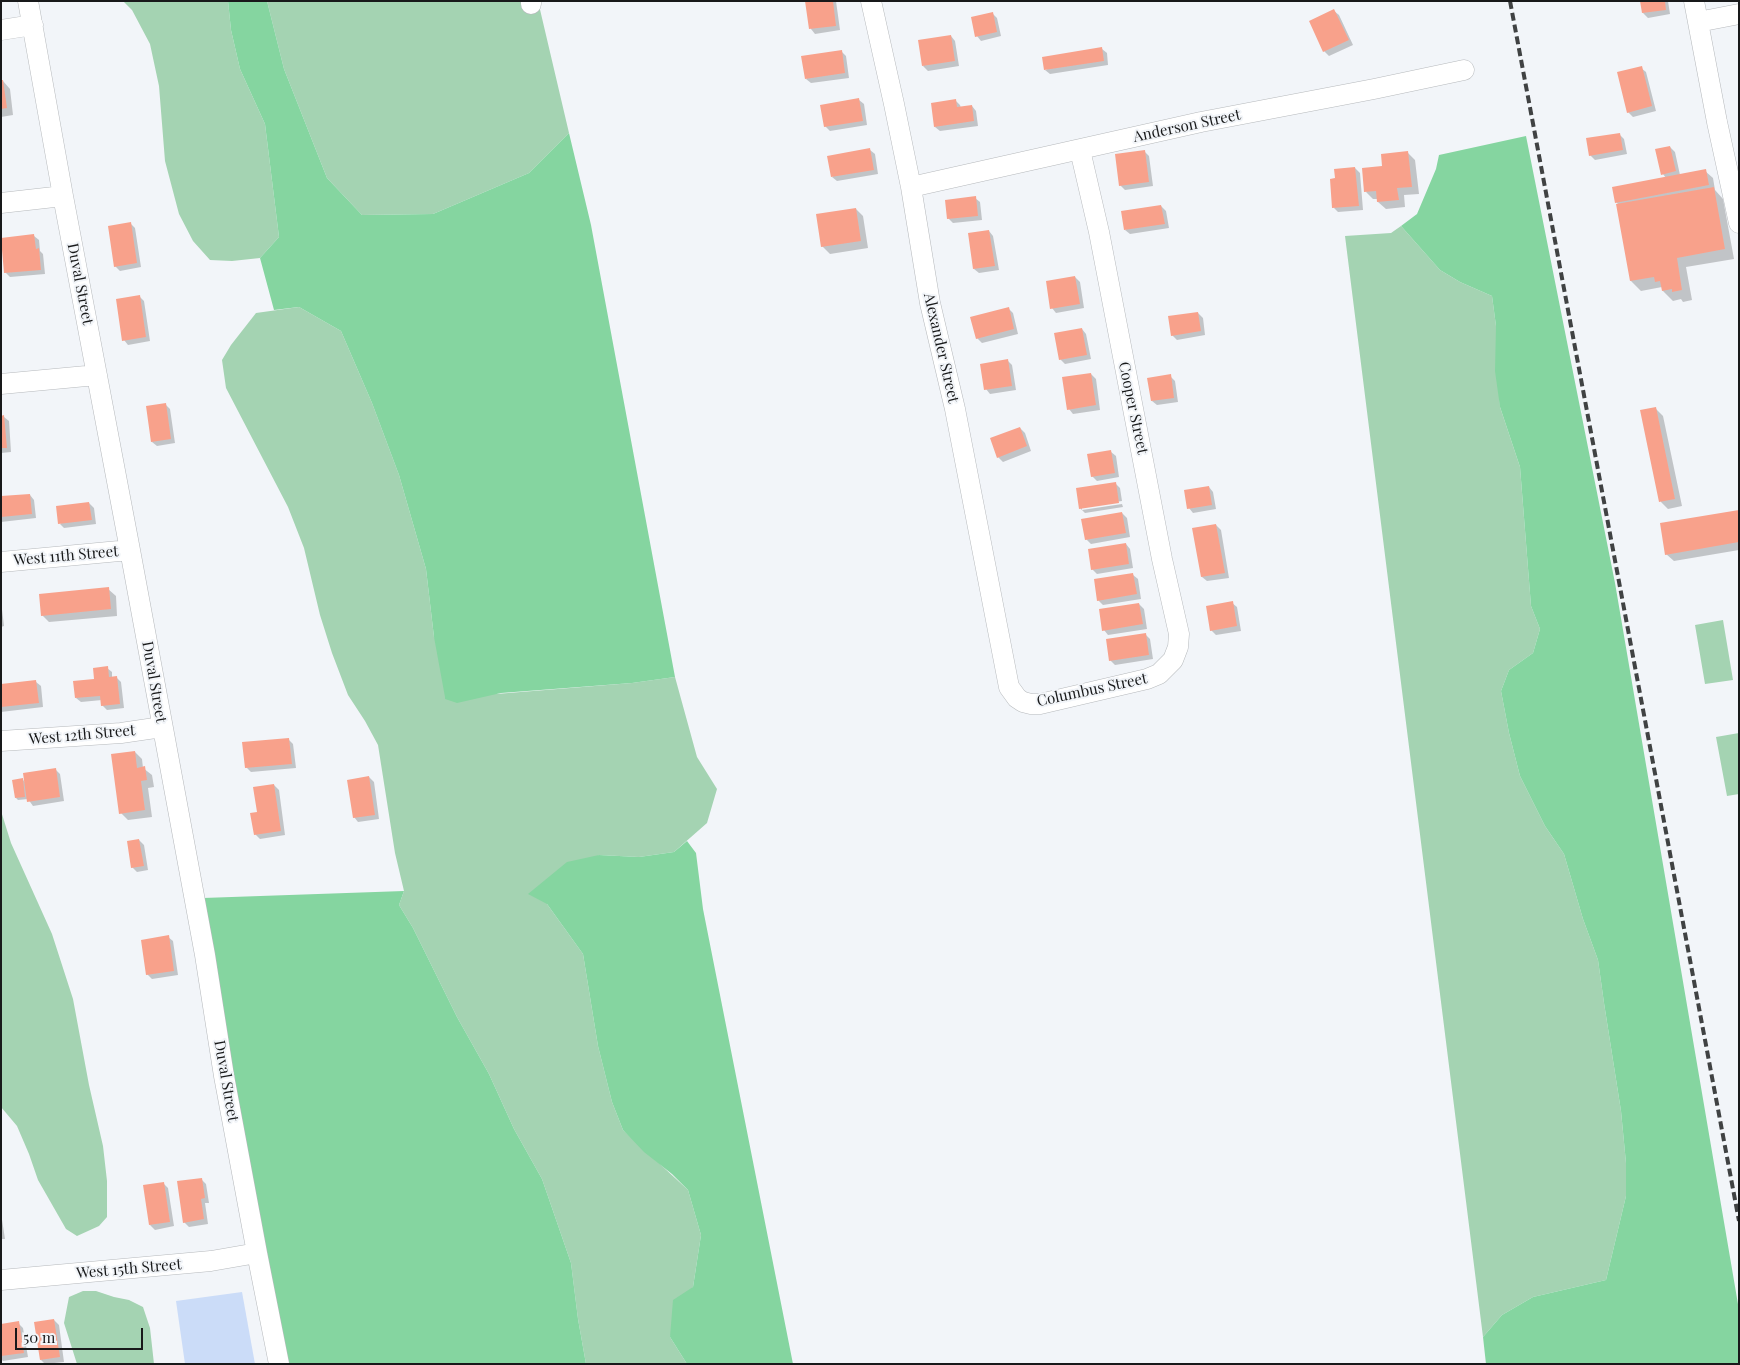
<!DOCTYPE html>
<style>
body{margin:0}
#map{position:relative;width:1740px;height:1365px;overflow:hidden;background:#f2f5f9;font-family:"Playfair Display",serif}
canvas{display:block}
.frame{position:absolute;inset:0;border:2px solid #18191a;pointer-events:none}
.scale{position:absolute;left:15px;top:1328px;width:128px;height:22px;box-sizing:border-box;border:2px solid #18191a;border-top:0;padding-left:6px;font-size:15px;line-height:18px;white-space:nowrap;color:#18191a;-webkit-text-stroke:4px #f2f5f9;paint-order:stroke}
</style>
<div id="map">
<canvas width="1740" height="1365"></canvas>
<div class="frame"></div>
<div class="scale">50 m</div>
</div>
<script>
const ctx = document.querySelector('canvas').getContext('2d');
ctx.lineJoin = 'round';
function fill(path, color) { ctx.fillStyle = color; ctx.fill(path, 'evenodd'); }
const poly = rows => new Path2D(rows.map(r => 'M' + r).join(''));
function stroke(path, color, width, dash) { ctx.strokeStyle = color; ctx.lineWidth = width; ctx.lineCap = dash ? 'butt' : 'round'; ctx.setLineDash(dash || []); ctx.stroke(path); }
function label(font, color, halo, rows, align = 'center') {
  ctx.font = font + ' "Playfair Display",serif'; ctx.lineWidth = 4; ctx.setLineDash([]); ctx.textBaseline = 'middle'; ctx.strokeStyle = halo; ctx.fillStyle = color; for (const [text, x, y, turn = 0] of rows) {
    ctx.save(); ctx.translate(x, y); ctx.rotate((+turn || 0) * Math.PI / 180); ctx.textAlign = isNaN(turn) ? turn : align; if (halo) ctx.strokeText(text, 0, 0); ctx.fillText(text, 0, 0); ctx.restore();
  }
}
fill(poly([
 [123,1,228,1,231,30,240,69,265,124,279,237,260,258,232,261,210,260,193,241,179,214,165,161,159,86,150,44,132,10],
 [267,1,538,1,569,133,529,173,433,214,362,215,327,178,284,69],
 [1401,226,1440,270,1460,282,1492,296,1496,326,1500,407,1520,467,1531,606,1540,629,1533,653,1509,670,1501,691,1509,733,1520,776,1545,826,1564,854,1583,919,1598,960,1604,1003,1621,1111,1626,1163,1626,1196,1606,1280,1533,1297,1502,1315,1483,1337,1345,236,1391,233],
 [299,307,341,331,372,403,399,475,426,569,434,637,496,694,632,683,675,677,697,757,717,789,707,823,674,852,639,857,599,855,547,904,583,954,598,1046,612,1102,623,1130,688,1190,701,1235,693,1287,670,1337,687,1364,586,1364,578,1319,571,1263,542,1179,514,1129,489,1074,457,1017,413,928,399,905,404,891,395,853,378,745,365,721,348,695,332,653,320,615,304,548,288,507,226,388,222,360,231,345,256,313],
 [1723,620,1733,680,1705,684,1695,625],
 [1739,733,1739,794,1727,796,1716,737],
 [1,811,11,843,52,934,73,999,89,1085,103,1146,107,1181,107,1217,99,1226,77,1236,66,1229,38,1180,29,1154,17,1126,1,1107],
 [83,1291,96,1291,114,1297,129,1300,143,1307,150,1328,154,1364,77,1364,64,1323,69,1297]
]), '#a4d3b2');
fill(poly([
 [228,1,267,1,284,69,327,178,362,215,433,214,529,173,569,133,591,225,675,677,632,683,501,693,457,703,445,699,445,697,434,637,426,569,399,475,372,403,341,331,299,307,274,310,260,258,279,237,265,124,240,69,231,30],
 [1526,136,1615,583,1739,1310,1739,1364,1486,1364,1483,1337,1502,1315,1533,1297,1606,1280,1626,1196,1626,1163,1621,1111,1604,1003,1598,960,1583,919,1564,854,1545,826,1520,776,1509,733,1501,691,1509,670,1533,653,1540,629,1531,606,1520,467,1500,407,1495,371,1496,326,1492,296,1460,282,1440,270,1401,226,1417,214,1436,169,1439,155],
 [687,841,696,853,703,909,793,1364,687,1364,670,1337,673,1300,693,1287,701,1235,688,1190,672,1174,644,1152,623,1130,612,1102,598,1046,583,954,547,904,528,894,567,862,599,855,639,857,674,852],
 [404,891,399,905,413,928,457,1017,489,1074,514,1129,542,1179,571,1263,578,1319,586,1364,288,1364,233,1074,203,898]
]), '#85d5a0');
fill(poly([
 [242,1292,255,1364,185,1364,176,1301]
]), '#cbdcf8');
fill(poly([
 [806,1,836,1,840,30,815,34,811,29],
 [1641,1,1668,1,1670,14,1648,18,1643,13],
 [1334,11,1339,15,1353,45,1329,56,1324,51],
 [992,13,997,18,1001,36,981,41,977,36],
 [951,36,955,41,959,66,928,71,923,66],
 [1102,49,1107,53,1108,65,1050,74,1045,70],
 [841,51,846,56,849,78,811,83,806,79],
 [1641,68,1646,72,1656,111,1633,117,1628,112],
 [3,81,10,89,13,115,1,117,1,82],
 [859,100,864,104,867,125,830,131,825,126],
 [955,100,960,105,961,108,972,106,976,111,978,126,940,131,935,127],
 [1619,134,1624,139,1627,154,1595,160,1590,155],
 [1670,147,1675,152,1680,175,1705,171,1713,178,1715,190,1723,199,1734,259,1686,267,1692,300,1683,302,1681,299,1673,301,1663,291,1662,287,1641,291,1631,281,1618,204,1616,202,1666,178,1663,174],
 [870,150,875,154,878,174,837,181,832,177],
 [1144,151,1149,156,1153,186,1125,190,1120,185],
 [1408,153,1415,160,1419,194,1404,195,1405,207,1386,209,1378,202,1378,199,1373,199,1366,192,1384,167],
 [1355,168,1360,173,1363,210,1338,212,1334,208],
 [975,198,980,202,982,220,953,223,948,218],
 [1161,206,1166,211,1169,228,1130,234,1125,230],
 [856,209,863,216,868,248,830,254,822,246],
 [131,224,135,228,141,267,120,271,115,266],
 [989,231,993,236,999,270,979,273,974,269],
 [34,236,39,240,40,251,43,254,45,274,10,277,5,272],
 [1075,277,1080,282,1084,308,1056,313,1052,308],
 [139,296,144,301,150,341,128,345,124,340],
 [1008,308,1013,313,1018,334,982,343,977,338],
 [1198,313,1203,318,1205,335,1177,340,1172,335],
 [1082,329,1086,334,1091,359,1065,364,1060,359],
 [1008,361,1012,365,1016,390,990,394,986,389],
 [1091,374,1096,379,1100,410,1073,414,1069,409],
 [1170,376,1175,381,1178,402,1157,405,1152,401],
 [165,404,170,409,175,443,157,446,152,442],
 [1655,408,1663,416,1682,506,1668,509,1661,502],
 [1,417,4,417,9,421,11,452,1,453],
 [1020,428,1025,433,1031,451,1003,462,998,457],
 [1111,452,1116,456,1119,477,1097,481,1092,476],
 [1115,483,1120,488,1122,501,1082,507,1082,510,1122,504,1123,507,1085,513,1080,508],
 [1209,487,1213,492,1216,509,1193,513,1189,508],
 [30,495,34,500,36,518,1,522,1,498],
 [89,503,94,508,96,524,64,528,60,524],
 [1739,511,1739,550,1674,561,1666,554],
 [1122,513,1127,518,1130,537,1091,544,1086,539],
 [1216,525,1221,530,1229,578,1207,581,1202,577],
 [1126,544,1130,549,1133,568,1097,574,1092,569],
 [1133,575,1138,579,1141,599,1103,605,1098,600],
 [108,589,116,596,117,616,49,622,42,615],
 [1,601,4,626,1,627],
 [1232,603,1237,607,1241,631,1216,635,1211,630],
 [1139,604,1144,609,1147,629,1108,635,1104,630],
 [1145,634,1150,639,1153,659,1115,665,1110,660],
 [107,668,112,672,112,678,116,677,121,682,124,708,107,710,102,705,102,700,81,702,76,698],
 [36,682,41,686,43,707,1,712,1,685],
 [289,740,293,744,296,768,251,772,246,767],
 [135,752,142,759,143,768,152,775,154,787,148,788,152,817,128,820,121,813],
 [55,769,60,774,64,801,33,806,28,799,18,800,16,798,22,779,26,783],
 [369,777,374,782,379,819,358,822,354,817],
 [274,785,279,790,285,835,260,839,255,834,258,813],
 [139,840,144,845,148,870,137,872,132,867],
 [168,937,173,941,178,975,152,979,147,974],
 [201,1179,206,1184,209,1203,205,1203,208,1224,189,1227,184,1222],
 [163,1183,168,1188,174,1226,155,1230,150,1225,144,1186],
 [1,1213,5,1239,1,1239],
 [54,1320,59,1325,64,1362,45,1364,41,1360],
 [18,1323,23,1328,28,1357,3,1361,1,1359,1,1325]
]), '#0003');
fill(poly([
 [805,1,833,1,836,26,809,29],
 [1640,1,1665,1,1666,10,1642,13],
 [1334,9,1349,40,1323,52,1309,21],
 [993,12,997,32,975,37,971,17],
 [951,35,955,61,922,66,918,40],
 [1102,47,1104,61,1044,70,1042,57],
 [842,50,845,73,805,79,801,56],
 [1642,66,1652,106,1627,113,1617,72],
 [1,80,3,80,7,108,1,109],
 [859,98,863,121,824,127,820,105],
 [956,99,957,107,972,105,974,121,934,127,931,103],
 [1620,133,1623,150,1589,156,1586,138],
 [1670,146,1676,171,1661,175,1655,149],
 [870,148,874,170,831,177,827,156],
 [1145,150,1149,182,1119,186,1115,154],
 [1408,151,1412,187,1397,188,1399,200,1377,202,1376,191,1364,192,1362,168,1382,166,1381,154],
 [1355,167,1359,206,1332,208,1330,179,1335,178,1334,169],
 [1706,169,1709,185,1615,203,1612,187],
 [1714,187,1725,249,1677,258,1682,290,1672,292,1672,289,1662,291,1660,281,1655,282,1654,277,1630,281,1616,204],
 [976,196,978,216,947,219,945,200],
 [1161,205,1165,224,1124,230,1121,211],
 [856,208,861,241,821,247,816,214],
 [131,222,137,263,114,267,108,226],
 [989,230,995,266,973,269,968,233],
 [34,234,36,249,39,248,41,270,4,273,1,238],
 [1075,276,1080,304,1050,309,1046,281],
 [140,295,146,337,122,341,116,299],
 [1009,307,1014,329,976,339,970,317],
 [1198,312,1201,331,1171,336,1168,316],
 [1082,328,1087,355,1059,360,1054,333],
 [1008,359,1012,386,984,390,980,364],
 [1091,373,1096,405,1067,410,1062,377],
 [1171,374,1174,398,1151,401,1147,378],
 [166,403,171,439,151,442,146,406],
 [1656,407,1675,499,1659,502,1640,410],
 [4,415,7,448,1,448,1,416],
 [1020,427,1027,446,997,458,990,438],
 [1111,450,1115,473,1091,477,1087,454],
 [1116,482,1119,503,1079,509,1076,488],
 [1209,486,1212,505,1187,509,1184,490],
 [30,494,32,514,1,517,1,496],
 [89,502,92,520,58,524,56,506],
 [1739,510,1739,542,1665,555,1660,523],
 [1122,512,1126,533,1085,540,1081,519],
 [1216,524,1225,573,1201,577,1192,528],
 [1126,543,1129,564,1091,570,1088,549],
 [1133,573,1137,594,1097,601,1094,579],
 [109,587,111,609,41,616,39,594],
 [1233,601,1237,626,1210,631,1206,606],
 [1139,603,1143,624,1102,631,1099,609],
 [1146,633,1149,655,1109,661,1106,639],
 [108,666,109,677,117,676,120,704,101,706,100,696,75,698,73,681,94,679,93,668],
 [36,680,39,703,1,707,1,684],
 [289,738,292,764,245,768,242,742],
 [135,751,137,768,145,766,147,780,141,781,145,810,119,814,111,754],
 [56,768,60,797,27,802,23,773],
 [369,776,375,815,353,818,347,780],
 [23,778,25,797,15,798,12,780],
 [274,784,281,831,254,835,250,813,257,812,253,787],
 [139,839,144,866,131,868,127,841],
 [169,935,174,971,146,975,141,940],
 [202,1178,205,1198,201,1199,204,1219,183,1223,177,1181],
 [164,1182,170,1222,149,1225,143,1185],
 [54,1319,60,1357,40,1360,34,1322],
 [19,1321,24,1353,1,1356,1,1324]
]), '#f8a18b');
const minor = poly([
 [28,1,63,196,130,550,205,955,224,1076,257,1253,279,1364],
 [531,1,531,4],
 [871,1,894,104,911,187,930,303,955,409,1009,687,1017,698,1023,702,1031,704,1040,704,1147,679,1159,674,1173,660,1178,647,1179,634,1162,559,1099,232,1080,150],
 [1694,1,1717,122,1739,223],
 [1698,22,1739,14],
 [1,30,33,25],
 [911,187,1201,122,1374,89,1464,70],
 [1,203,63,196],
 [1,384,97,375],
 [1,562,130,550],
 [1,741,121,733,162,727],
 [1,1280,211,1261,257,1253]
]);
stroke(minor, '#b6b9bc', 21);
stroke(minor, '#fff', 20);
stroke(poly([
 [1510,1,1739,1221]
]), '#404243', 4, [8, 4]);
label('15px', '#18191a', '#f2f5f9', [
 ["Anderson Street",1187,126,-12],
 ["Duval Street",80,284,79],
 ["Alexander Street",941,348,77],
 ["Cooper Street",1133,408,78],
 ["West 11th Street",66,556,-5],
 ["Duval Street",154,682,80],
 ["Columbus Street",1092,690,-12],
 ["West 12th Street",82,735,-5],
 ["Duval Street",226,1081,80],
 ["West 15th Street",129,1269,-5]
]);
</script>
